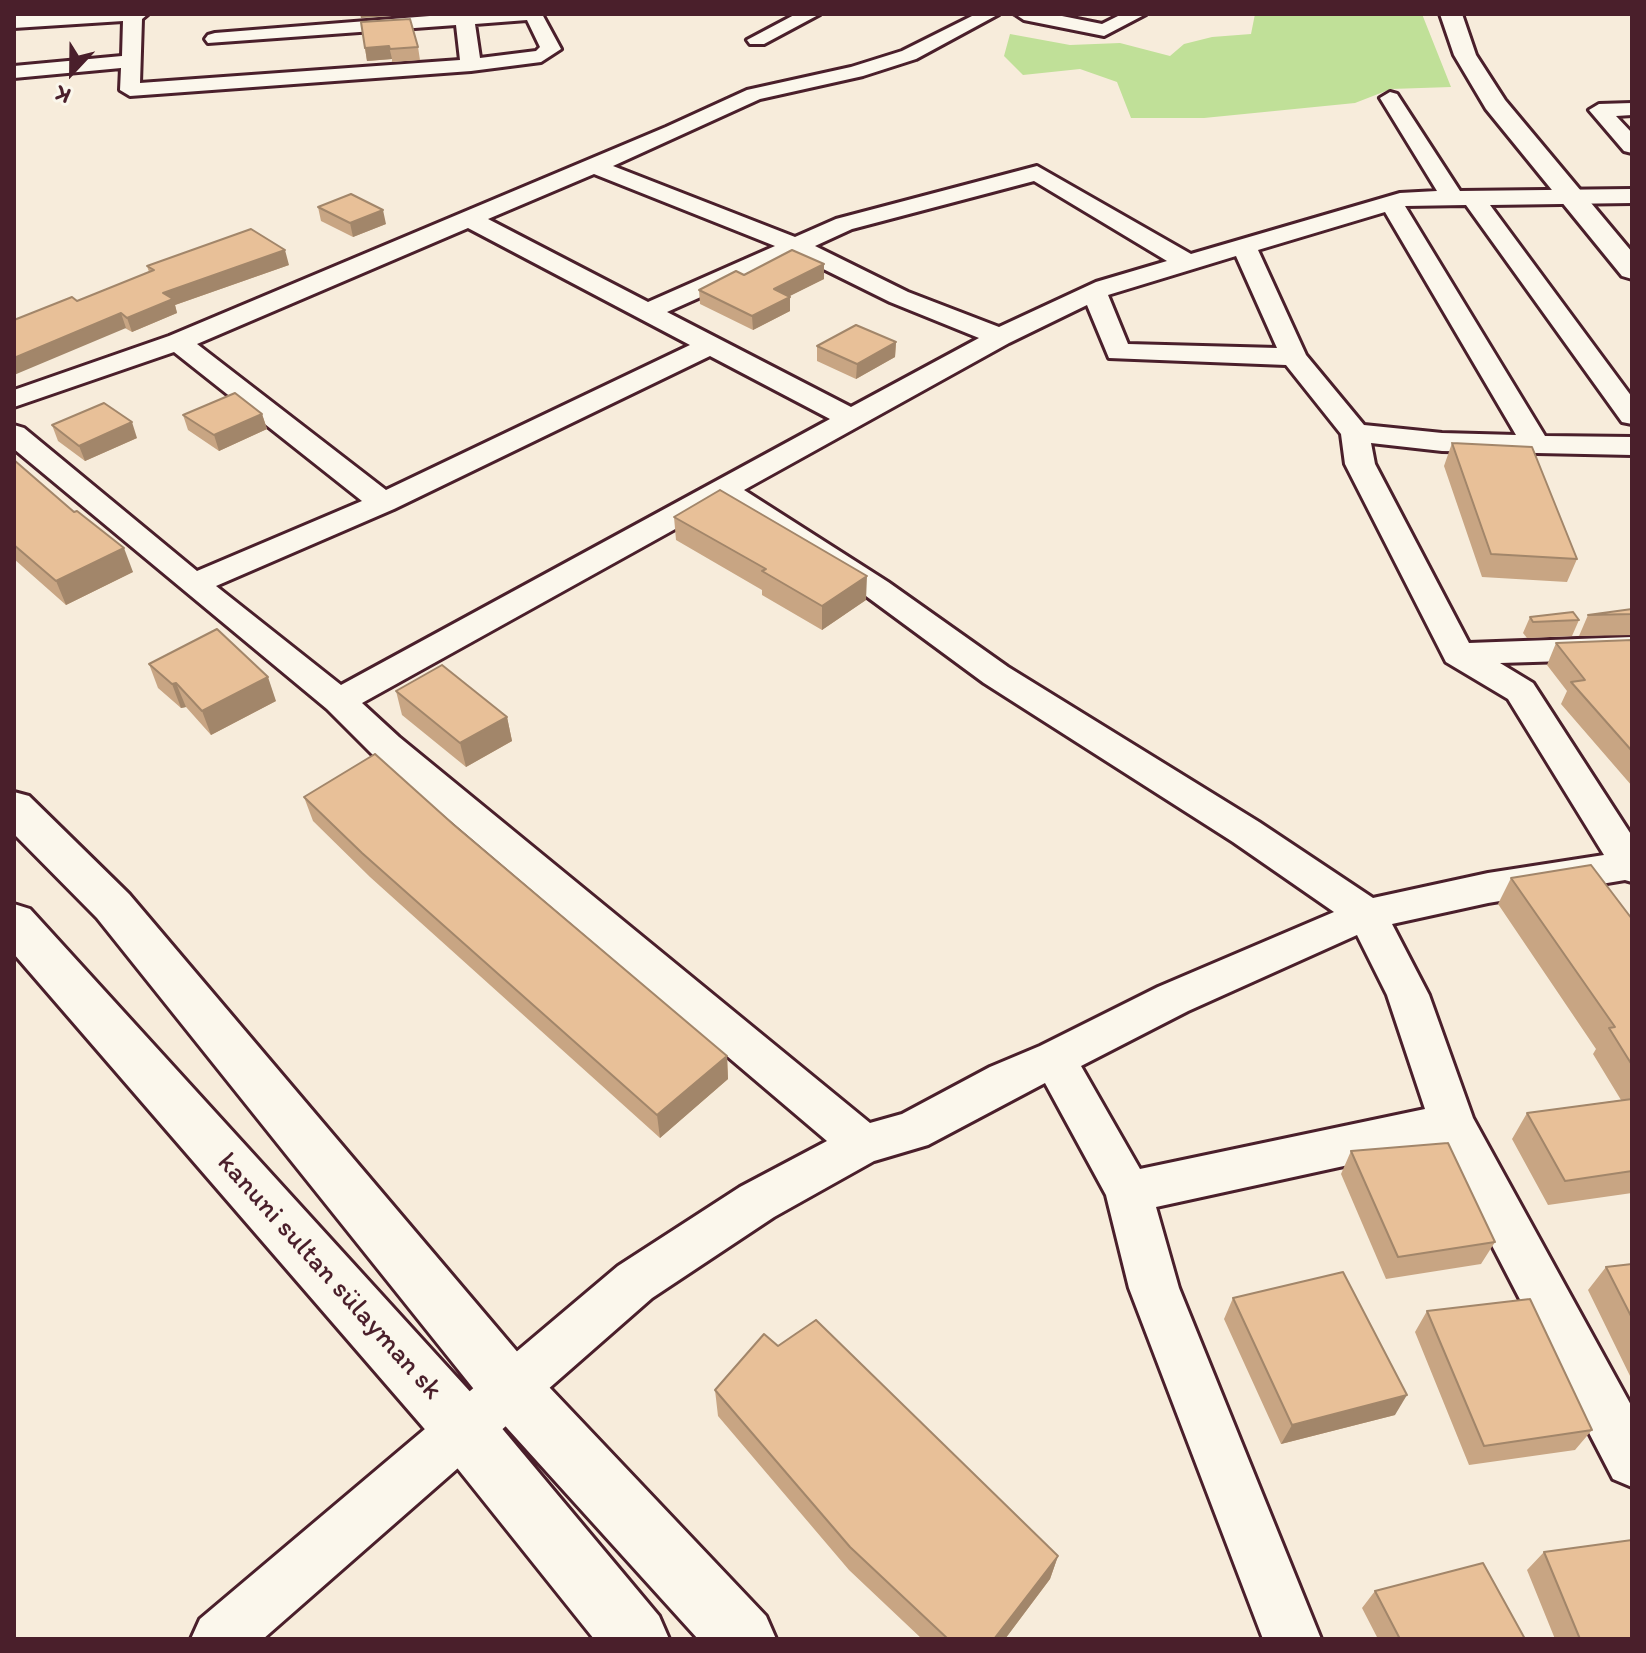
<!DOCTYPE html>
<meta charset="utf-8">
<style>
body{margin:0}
#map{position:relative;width:1646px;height:1653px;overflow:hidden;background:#f7ecdb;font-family:Itim,sans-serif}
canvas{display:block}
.frame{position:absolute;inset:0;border:16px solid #4a1f2b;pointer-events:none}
.north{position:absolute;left:32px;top:32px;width:80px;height:80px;-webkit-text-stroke:6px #fbf7ec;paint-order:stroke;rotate:202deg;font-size:22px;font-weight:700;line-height:32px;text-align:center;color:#4a1f2b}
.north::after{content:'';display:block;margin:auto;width:28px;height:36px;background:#4a1f2b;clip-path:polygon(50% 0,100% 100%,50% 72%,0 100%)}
</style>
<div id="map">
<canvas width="1646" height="1653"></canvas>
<div class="frame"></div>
<div class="north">K</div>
</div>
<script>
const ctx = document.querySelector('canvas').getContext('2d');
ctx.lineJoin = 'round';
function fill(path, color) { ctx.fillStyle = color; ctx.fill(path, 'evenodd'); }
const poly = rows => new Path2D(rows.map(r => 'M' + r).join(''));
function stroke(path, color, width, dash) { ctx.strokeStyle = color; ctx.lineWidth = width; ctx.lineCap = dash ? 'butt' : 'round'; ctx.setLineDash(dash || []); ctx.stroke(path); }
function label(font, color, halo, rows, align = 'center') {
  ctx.font = font + ' Itim,sans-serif'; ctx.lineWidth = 7; ctx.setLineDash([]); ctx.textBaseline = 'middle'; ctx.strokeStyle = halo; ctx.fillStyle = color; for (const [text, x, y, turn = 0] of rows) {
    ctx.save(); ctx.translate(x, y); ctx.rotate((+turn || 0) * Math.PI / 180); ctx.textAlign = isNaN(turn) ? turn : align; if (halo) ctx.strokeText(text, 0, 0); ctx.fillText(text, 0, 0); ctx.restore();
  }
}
fill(poly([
 [1255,14,1422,14,1451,87,1391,89,1355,103,1204,118,1131,118,1117,82,1080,69,1023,75,1004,56,1010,34,1070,45,1120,43,1170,56,1184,44,1212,37,1251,34]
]), '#c0e098');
const minor = poly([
 [51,14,148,14,142,19,140,83,460,60,456,25,208,43,205,39,208,35,215,33,455,14,542,14,561,49,541,62,471,71,130,96,120,90,121,68,14,78,14,66,122,56,123,21,14,28,14,16,51,14],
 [527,20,540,47,536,51,480,58,475,24,527,20],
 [796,14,820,14,764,44,750,44,747,40,796,14],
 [976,14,999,14,916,59,863,76,760,99,613,166,795,237,836,219,1037,166,1191,254,1400,193,1437,191,1380,98,1390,92,1397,94,1460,191,1632,189,1632,203,1490,205,1632,397,1632,424,1622,422,1466,205,1405,206,1545,436,1632,437,1632,455,1442,451,1371,443,1375,464,1469,643,1632,637,1632,659,1500,663,1533,683,1632,836,1632,882,1625,880,1488,903,1392,924,1429,995,1473,1118,1632,1407,1632,1487,1613,1479,1440,1145,1156,1207,1179,1288,1321,1639,1263,1639,1129,1288,1106,1195,1045,1083,928,1145,874,1161,774,1217,652,1298,263,1639,191,1639,200,1619,618,1266,740,1187,827,1141,373,755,327,709,14,449,14,425,24,428,197,571,362,501,174,352,14,407,14,390,169,336,666,127,747,90,851,67,902,51,976,14],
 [594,174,775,246,648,302,488,219,594,174],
 [1034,181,1167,261,1096,282,999,327,908,292,815,246,852,229,1034,181],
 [1385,212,1516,435,1442,433,1364,425,1306,355,1258,250,1385,212],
 [468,228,690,345,386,490,197,344,468,228],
 [795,255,890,302,979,338,851,407,667,312,795,255],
 [1236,256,1277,348,1128,344,1108,295,1236,256],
 [1087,305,1109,358,1286,365,1341,434,1345,464,1446,662,1508,699,1604,855,1488,873,1373,898,1259,822,1008,667,888,582,744,490,1009,343,1087,305],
 [710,356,830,419,341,685,216,586,394,509,710,356],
 [722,503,866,596,984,683,1233,842,1334,912,1158,987,1040,1046,990,1067,902,1114,870,1123,399,737,362,703,722,503],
 [1357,935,1387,995,1425,1109,1140,1169,1081,1066,1188,1011,1357,935],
 [1015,14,1052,14,1102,24,1122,14,1146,14,1104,36,1024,20,1015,14],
 [1632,103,1632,115,1616,116,1632,133,1632,153,1624,151,1589,110,1599,104,1632,103]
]);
const secondary = poly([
 [1440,14,1462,14,1476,55,1505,100,1632,252,1632,279,1622,276,1486,109,1454,55,1440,14],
 [14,792,29,796,129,894,531,1368,766,1616,776,1639,698,1639,489,1408,97,918,14,834,14,792],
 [14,904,30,909,484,1407,659,1616,669,1639,594,1639,442,1449,14,954,14,904]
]);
stroke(minor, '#4a1f2b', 6);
stroke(secondary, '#4a1f2b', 6);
fill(minor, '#fbf7ec');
fill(secondary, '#fbf7ec');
fill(poly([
 [418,47,420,60,392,62,392,59,367,61,365,48],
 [318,207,386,224,353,237,321,221],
 [289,265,175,305,177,313,132,332,77,301,149,272,147,266],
 [744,275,824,279,789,296,790,311,753,330,700,304,699,290],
 [896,342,895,357,856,379,817,361,817,346],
 [262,414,267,429,219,451,188,430,183,415],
 [52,425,137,438,85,461,58,441],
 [1452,443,1577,559,1567,582,1482,577,1444,466],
 [14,460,133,572,66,605,14,559],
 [674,517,866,600,822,630,762,595,762,590,676,540],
 [1632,609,1632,635,1579,636,1588,615],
 [1530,617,1579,620,1572,636,1527,638,1523,633],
 [1632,640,1632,786,1561,704,1567,691,1547,665,1556,643],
 [149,664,276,701,211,735,186,707,181,708,158,688],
 [396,691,507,717,512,741,466,767,402,715],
 [304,797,454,825,727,1056,728,1079,660,1138,370,877,313,821],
 [1511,878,1632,919,1632,1193,1548,1205,1512,1139,1527,1113,1621,1100,1593,1054,1596,1049,1498,904],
 [1351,1151,1495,1242,1481,1264,1386,1279,1341,1174],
 [1632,1264,1632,1380,1588,1290,1606,1267],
 [1233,1298,1395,1415,1281,1444,1224,1319],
 [1427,1311,1592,1430,1575,1450,1469,1465,1415,1332],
 [778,1346,1058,1556,1050,1579,1005,1639,922,1639,849,1570,718,1416,715,1390],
 [1544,1552,1632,1639,1555,1639,1527,1570],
 [1375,1591,1525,1639,1378,1639,1362,1608]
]), '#c8a583');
fill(poly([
 [360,14,408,14,408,15,361,18],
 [389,46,392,59,367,61,365,48],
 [383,210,386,224,353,237,350,223],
 [285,250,289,265,175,305,177,313,132,332,127,318,163,293],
 [824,264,824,279,774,304,774,289],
 [790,297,790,311,753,330,752,316],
 [121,313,126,328,14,375,14,358],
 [896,342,895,357,856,379,857,364],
 [262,414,267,429,219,451,214,435],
 [132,422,137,438,85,461,79,446],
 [124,548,133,572,66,605,56,581],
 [867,576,866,600,822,630,822,606],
 [268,677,276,701,211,735,202,711],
 [176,683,186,707,181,708,172,684],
 [507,717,512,741,466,767,460,743],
 [727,1056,728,1079,660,1138,657,1115],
 [1407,1395,1395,1415,1281,1444,1292,1425],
 [1058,1556,1050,1579,1005,1639,994,1639]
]), '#a2866a');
const building = poly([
 [410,19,418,47,390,49,389,46,365,48,361,22,410,19],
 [351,194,383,210,350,223,318,207,351,194],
 [251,229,285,250,163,293,173,299,127,318,121,313,14,358,14,320,72,297,77,301,154,270,147,266,251,229],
 [792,250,824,264,774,289,790,297,752,316,699,290,736,271,744,275,792,250],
 [856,325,896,342,857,364,817,346,856,325],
 [235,393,262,414,214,435,183,415,235,393],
 [104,403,132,422,79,446,52,425,104,403],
 [1452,443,1532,447,1577,559,1491,554,1452,443],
 [14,460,74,512,77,511,124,548,56,581,14,545,14,460],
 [720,490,867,576,822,606,762,571,766,569,674,517,720,490],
 [1632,609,1632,614,1588,615,1632,609],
 [1573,612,1579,620,1533,622,1530,617,1573,612],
 [217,629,268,677,202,711,176,683,172,684,149,664,217,629],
 [1632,640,1632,751,1571,682,1585,680,1556,643,1632,640],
 [442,665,507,717,460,743,396,691,442,665],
 [375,754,454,825,727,1056,657,1115,362,853,304,797,375,754],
 [1591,865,1632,919,1632,1065,1609,1028,1615,1027,1511,878,1591,865],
 [1632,1099,1632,1171,1565,1181,1527,1113,1632,1099],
 [1448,1143,1495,1242,1398,1257,1351,1151,1448,1143],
 [1632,1264,1632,1318,1606,1267,1632,1264],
 [1343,1272,1407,1395,1292,1425,1233,1298,1343,1272],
 [1530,1299,1592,1430,1484,1446,1427,1311,1530,1299],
 [816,1320,1058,1556,994,1639,948,1639,850,1547,715,1390,764,1334,778,1346,816,1320],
 [1632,1540,1632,1639,1580,1639,1544,1552,1632,1540],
 [1483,1563,1525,1639,1400,1639,1375,1591,1483,1563]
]);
fill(building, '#e8c098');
stroke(building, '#a2866a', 2);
label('28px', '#4a1f2b', '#fbf7ec', [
 ["kanuni sultan sülayman sk",329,1277,48]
]);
</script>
